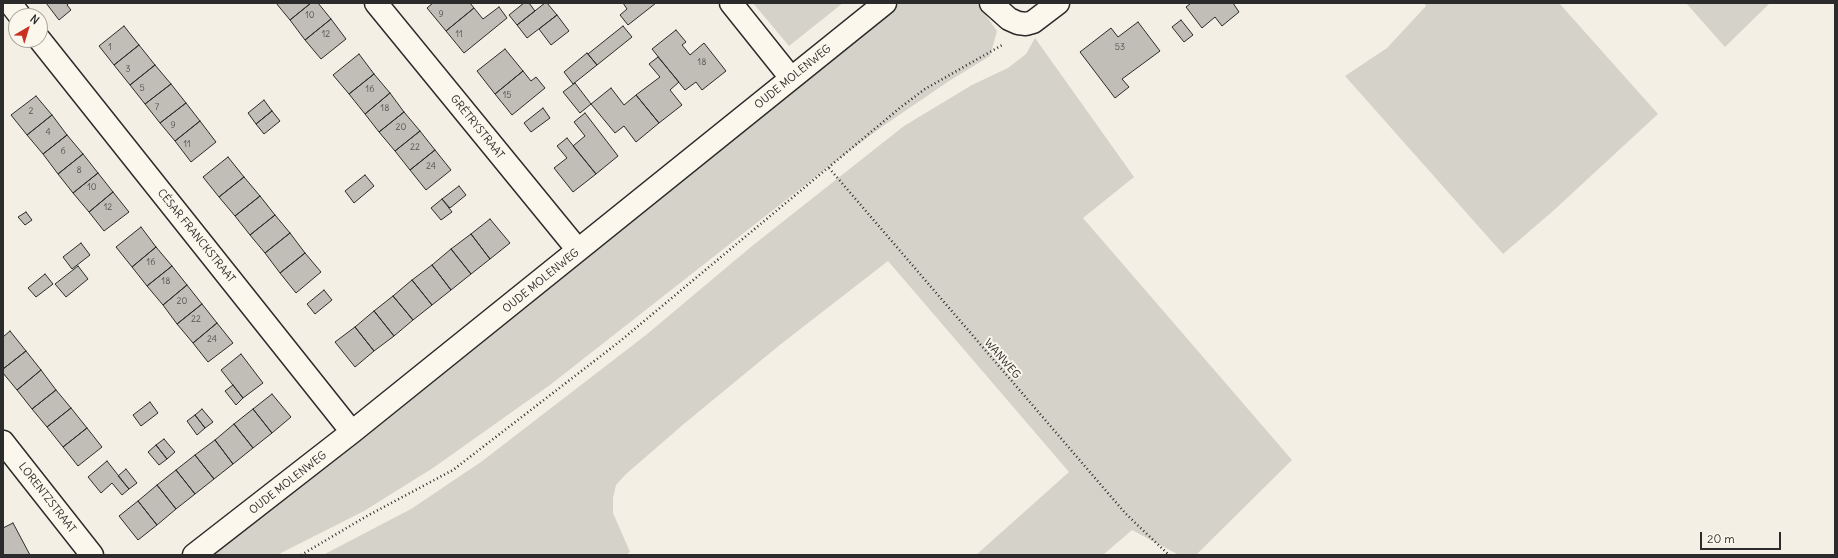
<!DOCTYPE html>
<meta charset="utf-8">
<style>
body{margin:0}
#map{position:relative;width:1838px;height:558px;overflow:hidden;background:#f3efe4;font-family:Delius,sans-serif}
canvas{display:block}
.frame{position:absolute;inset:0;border:4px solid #2b2b2b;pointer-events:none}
.north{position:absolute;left:8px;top:8px;width:40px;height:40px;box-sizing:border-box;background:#fbf7ec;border:1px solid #a8a59f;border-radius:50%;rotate:38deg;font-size:11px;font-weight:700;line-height:16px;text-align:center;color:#2b2b2b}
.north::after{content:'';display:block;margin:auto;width:14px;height:18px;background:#c8321e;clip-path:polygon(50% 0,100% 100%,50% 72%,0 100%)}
.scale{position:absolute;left:1700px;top:532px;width:81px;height:18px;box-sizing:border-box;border:2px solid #2b2b2b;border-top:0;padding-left:5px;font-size:12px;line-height:14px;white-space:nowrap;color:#2b2b2b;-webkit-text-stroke:3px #fbf7ec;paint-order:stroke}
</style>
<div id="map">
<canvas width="1838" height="558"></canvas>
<div class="frame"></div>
<div class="north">N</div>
<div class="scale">20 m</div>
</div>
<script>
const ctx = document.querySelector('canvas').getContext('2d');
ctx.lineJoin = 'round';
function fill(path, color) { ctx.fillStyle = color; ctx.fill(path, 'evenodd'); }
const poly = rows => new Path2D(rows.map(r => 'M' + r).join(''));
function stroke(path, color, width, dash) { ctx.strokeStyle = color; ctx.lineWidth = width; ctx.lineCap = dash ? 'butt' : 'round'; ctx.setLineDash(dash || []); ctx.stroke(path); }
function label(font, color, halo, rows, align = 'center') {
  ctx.font = font + ' Delius,sans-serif'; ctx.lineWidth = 4; ctx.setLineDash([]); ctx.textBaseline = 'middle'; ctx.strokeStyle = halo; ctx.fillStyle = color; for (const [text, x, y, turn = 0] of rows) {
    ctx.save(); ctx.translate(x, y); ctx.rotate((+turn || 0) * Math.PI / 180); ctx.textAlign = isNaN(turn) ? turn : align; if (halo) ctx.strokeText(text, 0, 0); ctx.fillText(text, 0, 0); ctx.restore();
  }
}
fill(poly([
 [753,3,843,3,789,46],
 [900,3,977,3,997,31,990,56,949,81,883,126,828,167,550,385,433,468,364,511,277,555,202,555],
 [1424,3,1559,3,1658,114,1553,211,1503,254,1345,76,1387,48,1426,6],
 [1686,3,1770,3,1725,47],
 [1035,38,1134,177,1083,218,1292,460,1196,555,1179,555,1132,530,1103,555,976,555,1069,472,888,261,781,344,685,423,626,474,616,485,613,498,613,513,630,552,625,555,323,555,411,509,481,462,646,335,752,246,904,126,972,85,1008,68,1026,54]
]), '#d5d2c9');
const building = poly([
 [46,3,69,3,67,5,71,10,59,20,46,3],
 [276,3,311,3,290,20,276,3],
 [311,3,318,3,331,19,305,40,290,20,311,3],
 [433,3,470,3,474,8,446,31,427,8,433,3],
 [524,3,529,3,535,11,517,25,509,15,524,3],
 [545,3,547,3,557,15,527,38,517,25,545,3],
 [623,3,656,3,628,25,620,15,627,9,623,3],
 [1191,3,1233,3,1239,12,1222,26,1215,17,1202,28,1186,7,1191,3],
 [499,7,507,18,464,53,446,31,474,8,483,19,499,7],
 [557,15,569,31,551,45,539,29,557,15],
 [331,19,346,39,321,59,305,40,331,19],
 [1181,20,1193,35,1184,42,1172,27,1181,20],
 [1138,22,1160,51,1122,79,1129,87,1115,98,1080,52,1111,28,1118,37,1138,22],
 [124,26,139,45,114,65,99,46,124,26],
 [623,26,632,37,597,65,588,54,623,26],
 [676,30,686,42,682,45,690,55,704,43,726,71,702,90,696,82,685,90,652,49,676,30],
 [139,45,155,65,130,85,114,65,139,45],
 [505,49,523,71,495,94,477,71,505,49],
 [587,53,597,65,573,84,564,72,587,53],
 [359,54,374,74,349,94,333,75,359,54],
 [658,57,679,82,670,90,682,105,659,123,636,95,660,77,649,64,658,57],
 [155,65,171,84,145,104,130,85,155,65],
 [523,71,531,81,536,77,545,88,512,115,495,94,523,71],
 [374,74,390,93,365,114,349,94,374,74],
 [575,83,591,104,580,113,563,92,575,83],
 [171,84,186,103,160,123,145,104,171,84],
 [611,88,624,105,636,95,659,123,636,142,624,126,615,133,591,104,611,88],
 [390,93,404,112,379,132,365,114,390,93],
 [36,96,52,115,27,135,11,115,36,96],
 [264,100,272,111,256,124,248,113,264,100],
 [186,103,200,121,175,141,160,123,186,103],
 [543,108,550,118,531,132,524,123,543,108],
 [272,111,280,121,264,134,256,124,272,111],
 [404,112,420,131,395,151,379,132,404,112],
 [585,113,618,156,596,174,573,146,585,136,574,122,585,113],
 [52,115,67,135,43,154,27,135,52,115],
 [200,121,216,142,191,162,175,141,200,121],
 [420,131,435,150,410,170,395,151,420,131],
 [67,135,83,154,58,174,43,154,67,135],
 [567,138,596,174,573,192,554,168,567,158,557,146,567,138],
 [435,150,451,170,426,190,410,170,435,150],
 [83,154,98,173,73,193,58,174,83,154],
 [228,157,244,177,219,197,203,177,228,157],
 [98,173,113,192,89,212,73,193,98,173],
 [365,175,374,186,354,203,345,191,365,175],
 [244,177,260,196,235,216,219,197,244,177],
 [459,186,466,195,450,208,442,199,459,186],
 [113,192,129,212,104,231,89,212,113,192],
 [260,196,275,215,250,235,235,216,260,196],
 [442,199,452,212,441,220,431,208,442,199],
 [26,212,32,220,25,225,18,217,26,212],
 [275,215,290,233,265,253,250,235,275,215],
 [490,219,510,243,490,259,471,234,490,219],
 [141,227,156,247,132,267,116,247,141,227],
 [290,233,305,253,280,273,265,253,290,233],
 [471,234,490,259,471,274,451,249,471,234],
 [81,243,90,255,72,269,63,257,81,243],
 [156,247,172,266,147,286,132,267,156,247],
 [451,249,471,274,451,290,432,265,451,249],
 [305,253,321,272,296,293,280,273,305,253],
 [432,265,451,290,432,305,412,280,432,265],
 [78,266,88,279,66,297,55,284,78,266],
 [172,266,187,285,163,305,147,286,172,266],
 [45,274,53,284,36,297,28,288,45,274],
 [412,280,432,305,413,320,393,296,412,280],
 [187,285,202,304,177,324,163,305,187,285],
 [324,290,332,300,315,314,307,304,324,290],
 [393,296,413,320,394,336,374,311,393,296],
 [202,304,217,323,193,343,177,324,202,304],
 [374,311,394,336,374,351,355,327,374,311],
 [217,323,233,343,208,362,193,343,217,323],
 [355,327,374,351,355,367,335,342,355,327],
 [10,331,26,351,3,369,3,337,10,331],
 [26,351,41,370,17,390,3,373,3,369,26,351],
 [241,354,263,383,243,398,221,370,241,354],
 [41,370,56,390,32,409,17,390,41,370],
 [233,385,243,398,236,405,225,391,233,385],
 [56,390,71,408,47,427,32,409,56,390],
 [272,394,291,417,272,433,253,409,272,394],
 [150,402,158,413,141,426,133,415,150,402],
 [71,408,87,428,63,447,47,427,71,408],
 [202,409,213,422,205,428,195,415,202,409],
 [253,409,272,433,253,448,234,424,253,409],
 [195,415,205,428,197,435,187,421,195,415],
 [234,424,253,448,233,464,215,440,234,424],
 [87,428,102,447,78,466,63,447,87,428],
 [164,439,175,452,167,459,156,445,164,439],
 [215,440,233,464,214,479,195,455,215,440],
 [156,445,167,459,159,465,148,452,156,445],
 [195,455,214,479,195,494,176,470,195,455],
 [107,461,129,489,122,495,112,483,101,493,88,477,107,461],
 [126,469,137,483,129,489,118,476,126,469],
 [176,470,195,494,176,509,157,485,176,470],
 [157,485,176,509,157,525,138,501,157,485],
 [138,501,157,525,138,540,119,516,138,501],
 [13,523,30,555,3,555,3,528,13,523]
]);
fill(building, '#c0beb6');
stroke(building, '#2b2b2b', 1);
const minor = poly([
 [10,3,20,16],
 [376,3,578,250],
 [731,3,791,78],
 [991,3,1009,19,1018,23,1026,24,1033,22,1058,3],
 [40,40,352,432],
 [3,442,92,555],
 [194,555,352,432,885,3]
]);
stroke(minor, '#2b2b2b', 25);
stroke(poly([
 [829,168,1101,485,1126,514,1169,555],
 [301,555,367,516,453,470,619,342,901,107,925,89,1004,44]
]), '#2b2b2b', 2.5, [1, 3]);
stroke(minor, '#fbf7ec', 22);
label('9px', '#50504e', null, [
 ["9",441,14],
 ["10",310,15],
 ["12",326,34],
 ["11",459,34],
 ["1",110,47],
 ["53",1120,47],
 ["18",702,62],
 ["3",128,69],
 ["5",142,88],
 ["16",370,89],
 ["15",507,95],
 ["7",157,107],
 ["18",385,108],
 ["2",31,111],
 ["9",173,125],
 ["20",401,127],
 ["4",48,132],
 ["11",187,144],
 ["22",415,147],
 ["6",63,151],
 ["24",431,166],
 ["8",79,170],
 ["10",92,187],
 ["12",108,207],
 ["16",151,262],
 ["18",166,281],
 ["20",182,301],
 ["22",196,319],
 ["24",212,339]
]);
label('11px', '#2b2b2b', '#fbf7ec', [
 ["OUDE MOLENWEG",793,77,-39],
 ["GRÉTRYSTRAAT",477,127,51],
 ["CÉSAR FRANCKSTRAAT",196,236,51],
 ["OUDE MOLENWEG",541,281,-39],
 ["WANWEG",1002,359,49],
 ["OUDE MOLENWEG",288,483,-38],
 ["LORENTZSTRAAT",47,498,52]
]);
</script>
